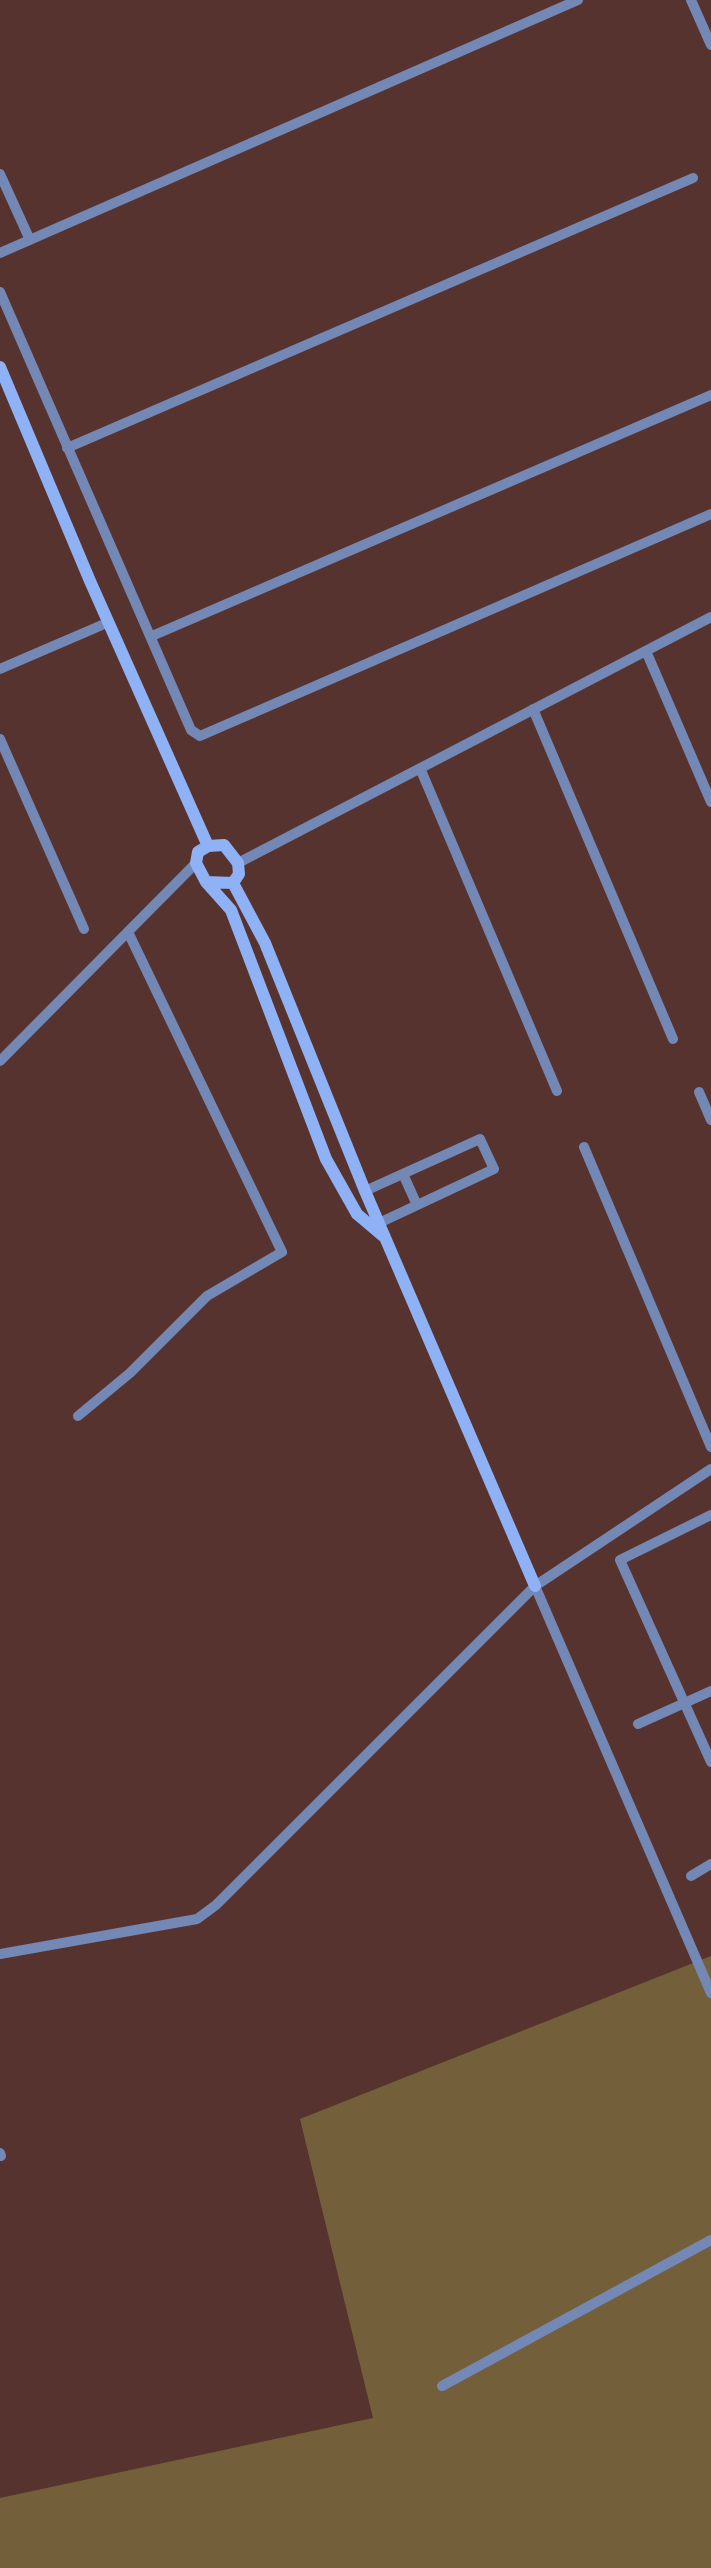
<!DOCTYPE html>
<style>
body{margin:0}
canvas{display:block;background:#573330}
</style>
<canvas width="711" height="2568"></canvas>
<script>
const ctx = document.querySelector('canvas').getContext('2d');
ctx.lineJoin = 'round';
function fill(path, color) { ctx.fillStyle = color; ctx.fill(path, 'evenodd'); }
const poly = rows => new Path2D(rows.map(r => 'M' + r).join(''));
function stroke(path, color, width, dash) { ctx.strokeStyle = color; ctx.lineWidth = width; ctx.lineCap = dash ? 'butt' : 'round'; ctx.setLineDash(dash || []); ctx.stroke(path); }
fill(poly([
 [711,1956,711,2568,0,2568,0,2498,373,2418,300,2119]
]), '#73603b');
stroke(poly([
 [691,0,711,45],
 [0,174,30,240],
 [0,253,578,0],
 [0,292,191,730,200,736,711,514],
 [67,448,693,178],
 [152,636,711,395],
 [646,651,711,802],
 [0,669,109,622],
 [533,709,673,1039],
 [0,739,84,929],
 [420,768,557,1091],
 [238,863,711,617],
 [0,1061,196,863],
 [699,1092,711,1120],
 [584,1147,711,1447],
 [403,1174,417,1205],
 [365,1191,480,1139,494,1169,379,1223],
 [78,1416,130,1373,207,1296,282,1252,128,932],
 [711,1515,620,1560,711,1762],
 [535,1586,711,1993],
 [638,1724,711,1691],
 [691,1876,711,1864],
 [0,1954,197,1919,216,1905,535,1586,711,1469],
 [0,2153,1,2156],
 [442,2386,711,2240]
]), '#7388b4', 10);
stroke(poly([
 [0,367,90,581,208,846],
 [224,845,238,863,239,874,233,883,206,882,196,863,198,852,208,846,224,845],
 [206,882,231,910,326,1159,357,1214,383,1236],
 [233,883,265,943,365,1191,535,1586]
]), '#8fb1f6', 12);
</script>
